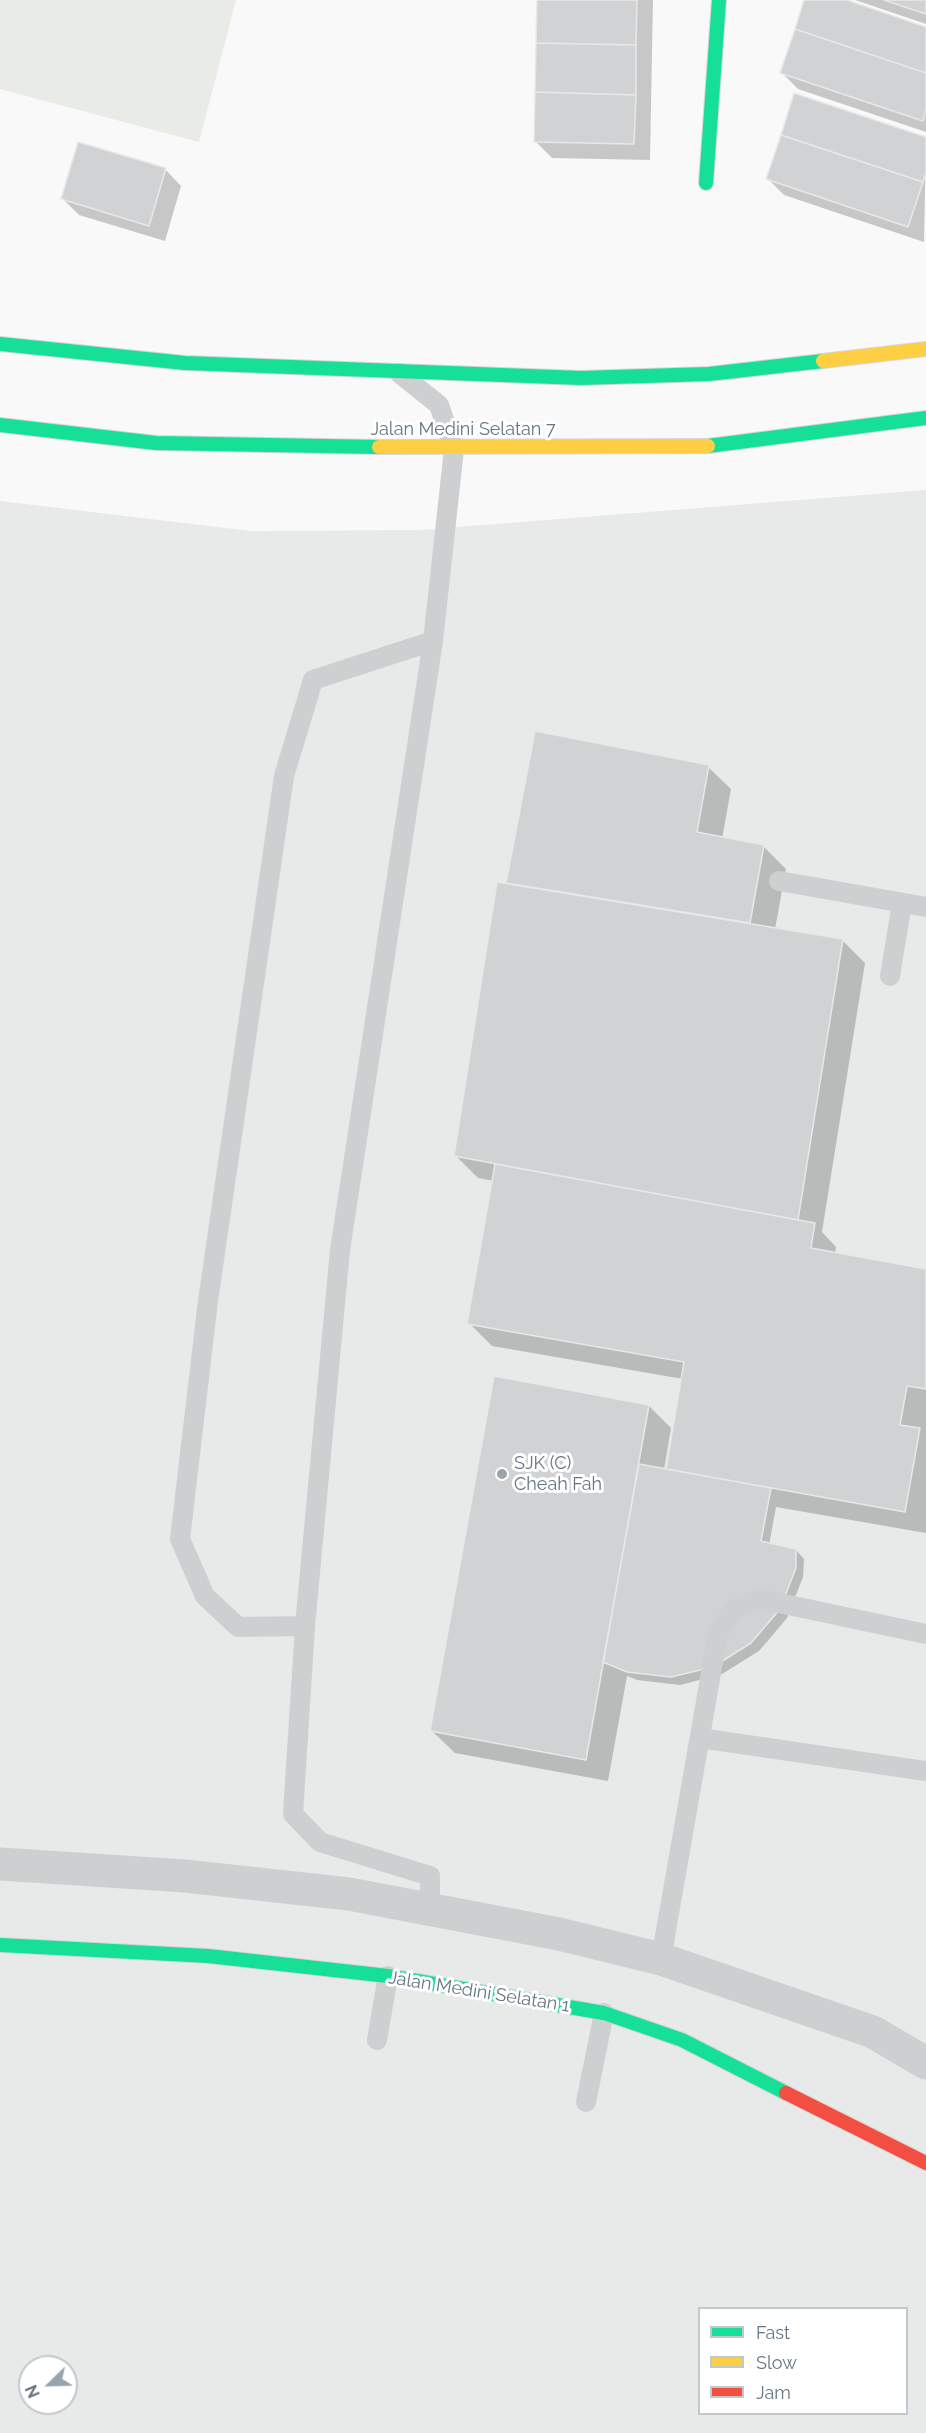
<!DOCTYPE html>
<style>
body{margin:0}
#map{position:relative;width:926px;height:2433px;overflow:hidden;background:#f9f9f9;font-family:Raleway,sans-serif}
canvas{display:block}
.legend{position:absolute;left:698px;top:2307px;width:210px;height:108px;box-sizing:border-box;background:#fff;border:2px solid #c1c8cd;margin:0;padding:8px 10px;list-style:none;font-size:18px;color:#657683}
.legend li{display:flex;align-items:center;gap:12px;height:30px}
.legend b{width:30px;border:2px solid #c1c8cd}
.north{position:absolute;left:18px;top:2355px;width:60px;height:60px;box-sizing:border-box;background:#fff;border:2px solid #c1c8cd;border-radius:50%;rotate:247deg;font-size:16px;font-weight:700;line-height:24px;text-align:center;color:#657683}
.north::after{content:'';display:block;margin:auto;width:21px;height:27px;background:#99a4ac;clip-path:polygon(50% 0,100% 100%,50% 72%,0 100%)}
</style>
<div id="map">
<canvas width="926" height="2433"></canvas>
<ul class="legend">
<li><b style="height:8px;background:#16e098"></b>Fast</li>
<li><b style="height:8px;background:#ffcf43"></b>Slow</li>
<li><b style="height:8px;background:#f24e42"></b>Jam</li>
</ul>
<div class="north">N</div>
</div>
<script>
const ctx = document.querySelector('canvas').getContext('2d');
ctx.lineJoin = 'round';
function fill(path, color) { ctx.fillStyle = color; ctx.fill(path, 'evenodd'); }
const poly = rows => new Path2D(rows.map(r => 'M' + r).join(''));
function stroke(path, color, width, dash) { ctx.strokeStyle = color; ctx.lineWidth = width; ctx.lineCap = dash ? 'butt' : 'round'; ctx.setLineDash(dash || []); ctx.stroke(path); }
function label(font, color, halo, rows, align = 'center') {
  ctx.font = font + ' Raleway,sans-serif'; ctx.lineWidth = 6; ctx.setLineDash([]); ctx.textBaseline = 'middle'; ctx.strokeStyle = halo; ctx.fillStyle = color; for (const [text, x, y, turn = 0] of rows) {
    ctx.save(); ctx.translate(x, y); ctx.rotate((+turn || 0) * Math.PI / 180); ctx.textAlign = isNaN(turn) ? turn : align; if (halo) ctx.strokeText(text, 0, 0); ctx.fillText(text, 0, 0); ctx.restore();
  }
}
fill(poly([
 [926,490,926,2433,0,2433,0,501,251,531,420,530],
 [700,2308,906,2308,906,2414,700,2414],
 [30,2367,66,2367,66,2403,30,2403]
]), '#e8e9e9');
fill(poly([
 [0,0,236,0,199,142,0,89]
]), '#e8ebe6');
fill(poly([
 [538,0,653,0,650,160,552,158,536,142],
 [805,0,842,0,926,28,926,132,798,89,782,73],
 [855,0,926,0,926,24],
 [926,139,924,242,784,195,768,179],
 [165,169,181,186,165,241,79,215,63,199],
 [536,732,708,767,731,789,722,839,764,847,786,869,775,929,842,940,865,963,822,1232,836,1247,835,1254,926,1271,926,1533,776,1507,769,1545,796,1550,804,1559,803,1577,787,1618,759,1651,722,1674,680,1685,637,1680,627,1676,608,1781,455,1753,432,1731,649,1406,671,1428,664,1470,671,1472,683,1379,492,1346,469,1323,494,1181,478,1178,455,1155]
]), '#0003');
const building = poly([
 [537,0,637,0,636,45,536,43,537,0],
 [804,0,847,0,926,27,926,73,795,29,804,0],
 [884,0,926,0,926,14,884,0],
 [795,29,926,73,926,110,923,121,780,73,795,29],
 [536,43,636,45,636,95,535,92,536,43],
 [535,92,636,95,634,144,534,142,535,92],
 [794,93,926,137,926,172,923,182,781,135,794,93],
 [781,135,923,182,908,227,766,179,781,135],
 [78,142,166,168,149,226,61,199,78,142],
 [535,731,709,765,697,832,764,845,750,923,506,883,535,731],
 [497,882,843,939,798,1220,454,1156,497,882],
 [495,1164,815,1223,811,1248,926,1269,926,1389,907,1386,900,1425,920,1428,905,1512,666,1469,684,1362,467,1324,495,1164],
 [494,1376,649,1405,586,1760,430,1731,494,1376],
 [639,1464,771,1488,761,1541,796,1549,796,1568,780,1609,751,1643,713,1667,671,1677,627,1672,603,1662,639,1464]
]);
fill(building, '#d0d2d3');
stroke(building, '#e8e8e8', 1.5);
const fast = poly([
 [706,183,719,0],
 [0,344,185,363,581,378,709,374,823,361],
 [0,425,156,443,379,447],
 [708,446,926,418],
 [0,1945,208,1956,388,1976,604,2013,682,2040,786,2093]
]);
const slow = poly([
 [823,361,926,349],
 [379,447,708,446]
]);
const jam = poly([
 [786,2093,926,2163]
]);
stroke(fast, '#d5d6d7', 16);
stroke(slow, '#d5d6d7', 16);
stroke(jam, '#d5d6d7', 16);
stroke(poly([
 [399,373,439,405,454,449,433,641,313,680,284,776,208,1301,180,1539,205,1596,238,1627,305,1626,293,1814,320,1842,430,1876,430,1910],
 [779,881,926,907],
 [890,976,902,903],
 [305,1626,340,1250,433,641],
 [700,1738,926,1771],
 [661,1959,718,1633,735,1609,760,1599,926,1634],
 [377,2040,388,1976],
 [586,2102,604,2013]
]), '#cecfd0', 20);
stroke(poly([
 [0,1864,185,1876,349,1894,559,1934,661,1959,873,2032,926,2063]
]), '#cecfd0', 33);
stroke(fast, '#16e098', 14);
stroke(slow, '#ffcf43', 14);
stroke(jam, '#f24e42', 14);
for (const [x, y, r, color] of [
 [502,1474,6,"#99a4ac"]
]) { const dot = new Path2D(); dot.arc(x, y, r, 0, 2 * Math.PI); ctx.fillStyle = color; ctx.fill(dot); stroke(dot, '#fff', 2); }
label('18px', '#657683', '#fff', [
 ["Jalan Medini Selatan 7",463,430],
 ["Jalan Medini Selatan 1",479,1992,9]
]);
label('18px', '#657683', '#fff', [
 ["SJK (C)",514,1464],
 ["Cheah Fah",514,1485]
], 'left');
</script>
